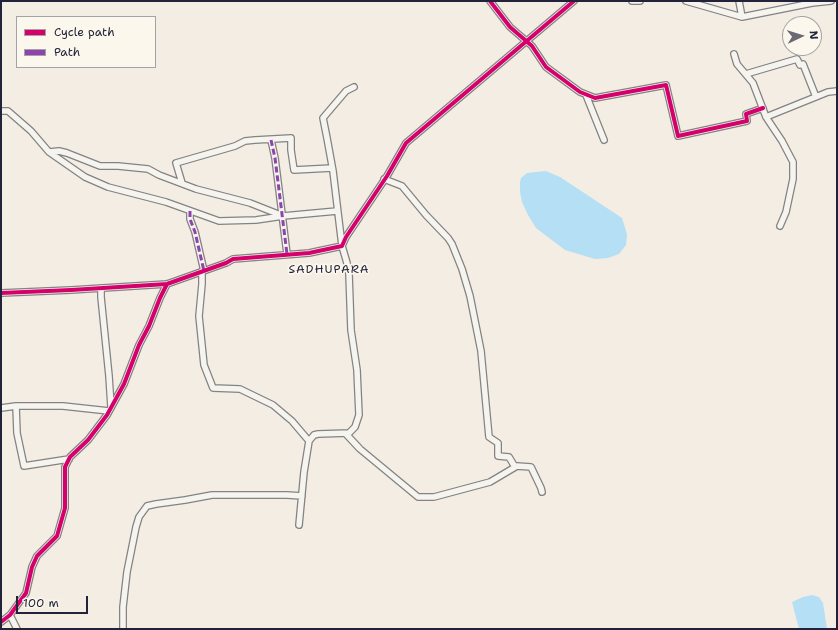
<!DOCTYPE html>
<style>
body{margin:0}
#map{position:relative;width:838px;height:630px;overflow:hidden;background:#f3ede3;font-family:"Shantell Sans",sans-serif}
canvas{display:block}
.frame{position:absolute;inset:0;border:2px solid #22223b;pointer-events:none}
.legend{position:absolute;left:16px;top:16px;width:140px;height:52px;box-sizing:border-box;background:#fbf7ec;border:1px solid #a4a2a5;margin:0;padding:5px 7px;list-style:none;font-size:12px;color:#22223b}
.legend li{display:flex;align-items:center;gap:8px;height:20px}
.legend b{width:20px;border:1px solid #a4a2a5}
.north{position:absolute;left:782px;top:16px;width:40px;height:40px;box-sizing:border-box;background:#fbf7ec;border:1px solid #a4a2a5;border-radius:50%;rotate:86deg;font-size:11px;font-weight:700;line-height:16px;text-align:center;color:#22223b}
.north::after{content:'';display:block;margin:auto;width:14px;height:18px;background:#6b6976;clip-path:polygon(50% 0,100% 100%,50% 72%,0 100%)}
.scale{position:absolute;left:16px;top:596px;width:72px;height:18px;box-sizing:border-box;border:2px solid #22223b;border-top:0;padding-left:5px;font-size:12px;line-height:14px;white-space:nowrap;color:#22223b;-webkit-text-stroke:3px #fbf7ec;paint-order:stroke}
</style>
<div id="map">
<canvas width="838" height="630"></canvas>
<div class="frame"></div>
<ul class="legend">
<li><b style="height:5px;background:#d6006c"></b>Cycle path</li>
<li><b style="height:5px;background:#8e44ad"></b>Path</li>
</ul>
<div class="north">N</div>
<div class="scale">100 m</div>
</div>
<script>
const ctx = document.querySelector('canvas').getContext('2d');
ctx.lineJoin = 'round';
function fill(path, color) { ctx.fillStyle = color; ctx.fill(path, 'evenodd'); }
const poly = rows => new Path2D(rows.map(r => 'M' + r).join(''));
function stroke(path, color, width, dash) { ctx.strokeStyle = color; ctx.lineWidth = width; ctx.lineCap = dash ? 'butt' : 'round'; ctx.setLineDash(dash || []); ctx.stroke(path); }
function label(font, color, halo, rows, align = 'center') {
  ctx.font = font + ' "Shantell Sans",sans-serif'; ctx.lineWidth = 3.5; ctx.setLineDash([]); ctx.textBaseline = 'middle'; ctx.strokeStyle = halo; ctx.fillStyle = color; for (const [text, x, y, turn = 0] of rows) {
    ctx.save(); ctx.translate(x, y); ctx.rotate((+turn || 0) * Math.PI / 180); ctx.textAlign = isNaN(turn) ? turn : align; if (halo) ctx.strokeText(text, 0, 0); ctx.fillText(text, 0, 0); ctx.restore();
  }
}
fill(poly([
 [546,171,560,177,622,218,627,234,626,245,619,254,608,258,595,259,565,250,536,228,528,215,522,202,520,192,520,182,521,178,527,173],
 [812,595,819,597,823,603,827,629,799,629,792,602,803,597]
]), '#b5dff4');
const minor = poly([
 [490,1,510,27,532,46,546,67,580,92,595,98,666,85,678,136,747,121,746,114,763,108],
 [632,1,640,1],
 [686,1,742,17,812,3,831,1],
 [739,1,742,17],
 [734,54,737,64,753,83,766,117,828,92,837,91],
 [746,74,797,59,800,65,803,64,816,97],
 [586,95,604,140],
 [1,111,8,111,31,131,49,152,59,151,67,153,100,166,118,166,148,169,159,175,196,189,250,203,283,216],
 [766,117,782,141,793,162,793,179,786,212,780,226],
 [271,140,275,158,287,254],
 [49,152,85,177,108,187,166,202,219,221,256,220,283,216,337,211],
 [384,179,402,186,426,215,448,238,452,244,462,269,470,296,481,351,489,437,498,443,498,456,509,457,515,467],
 [182,183,176,163,235,146,245,141,255,140,291,138,291,150,294,170,332,168],
 [190,211,190,219,195,232,204,271],
 [202,271,202,284,199,316,204,365,213,388,240,389,273,405,292,421,309,441],
 [101,288,101,297,109,376,111,407],
 [1,293,71,290,167,284,226,263,233,259,309,253,342,246,346,237,387,176,406,143,574,1],
 [16,406,63,406,109,411],
 [1,408,16,406,17,433,24,466,69,459],
 [346,434,360,449,418,497,434,497,490,482,517,466,531,467,541,488,542,492],
 [299,525,304,472,309,441,314,435,318,434,349,433,355,427,359,415,357,370,351,330,349,274,347,263,342,246,333,171,327,138,323,118,346,91,354,87],
 [10,615,17,629],
 [1,622,10,615,26,593,32,567,37,556,57,536,65,508,65,467,70,457,88,440,107,415,124,384,139,345,149,326,160,298,167,284],
 [123,629,123,607,127,572,136,527,139,517,147,506,156,504,185,500,212,495,287,495,302,496]
]);
stroke(minor, '#848282', 8);
stroke(minor, '#f6f4ef', 5.5);
stroke(poly([
 [271,140,275,158,287,254],
 [190,211,190,219,195,232,204,271]
]), '#8e44ad', 3, [6, 3]);
stroke(poly([
 [490,1,510,27,532,46,546,67,580,92,595,98,666,85,678,136,747,121,746,114,763,108],
 [1,293,71,290,167,284,226,263,233,259,309,253,342,246,346,237,387,176,406,143,574,1],
 [1,622,10,615,26,593,32,567,37,556,57,536,65,508,65,467,70,457,88,440,107,415,124,384,139,345,149,326,160,298,167,284]
]), '#d6006c', 4);
ctx.letterSpacing = '1px';
label('12px', '#22223b', '#fbf7ec', [
 ["SADHUPARA",329,270]
]);
ctx.letterSpacing = '0px';
</script>
